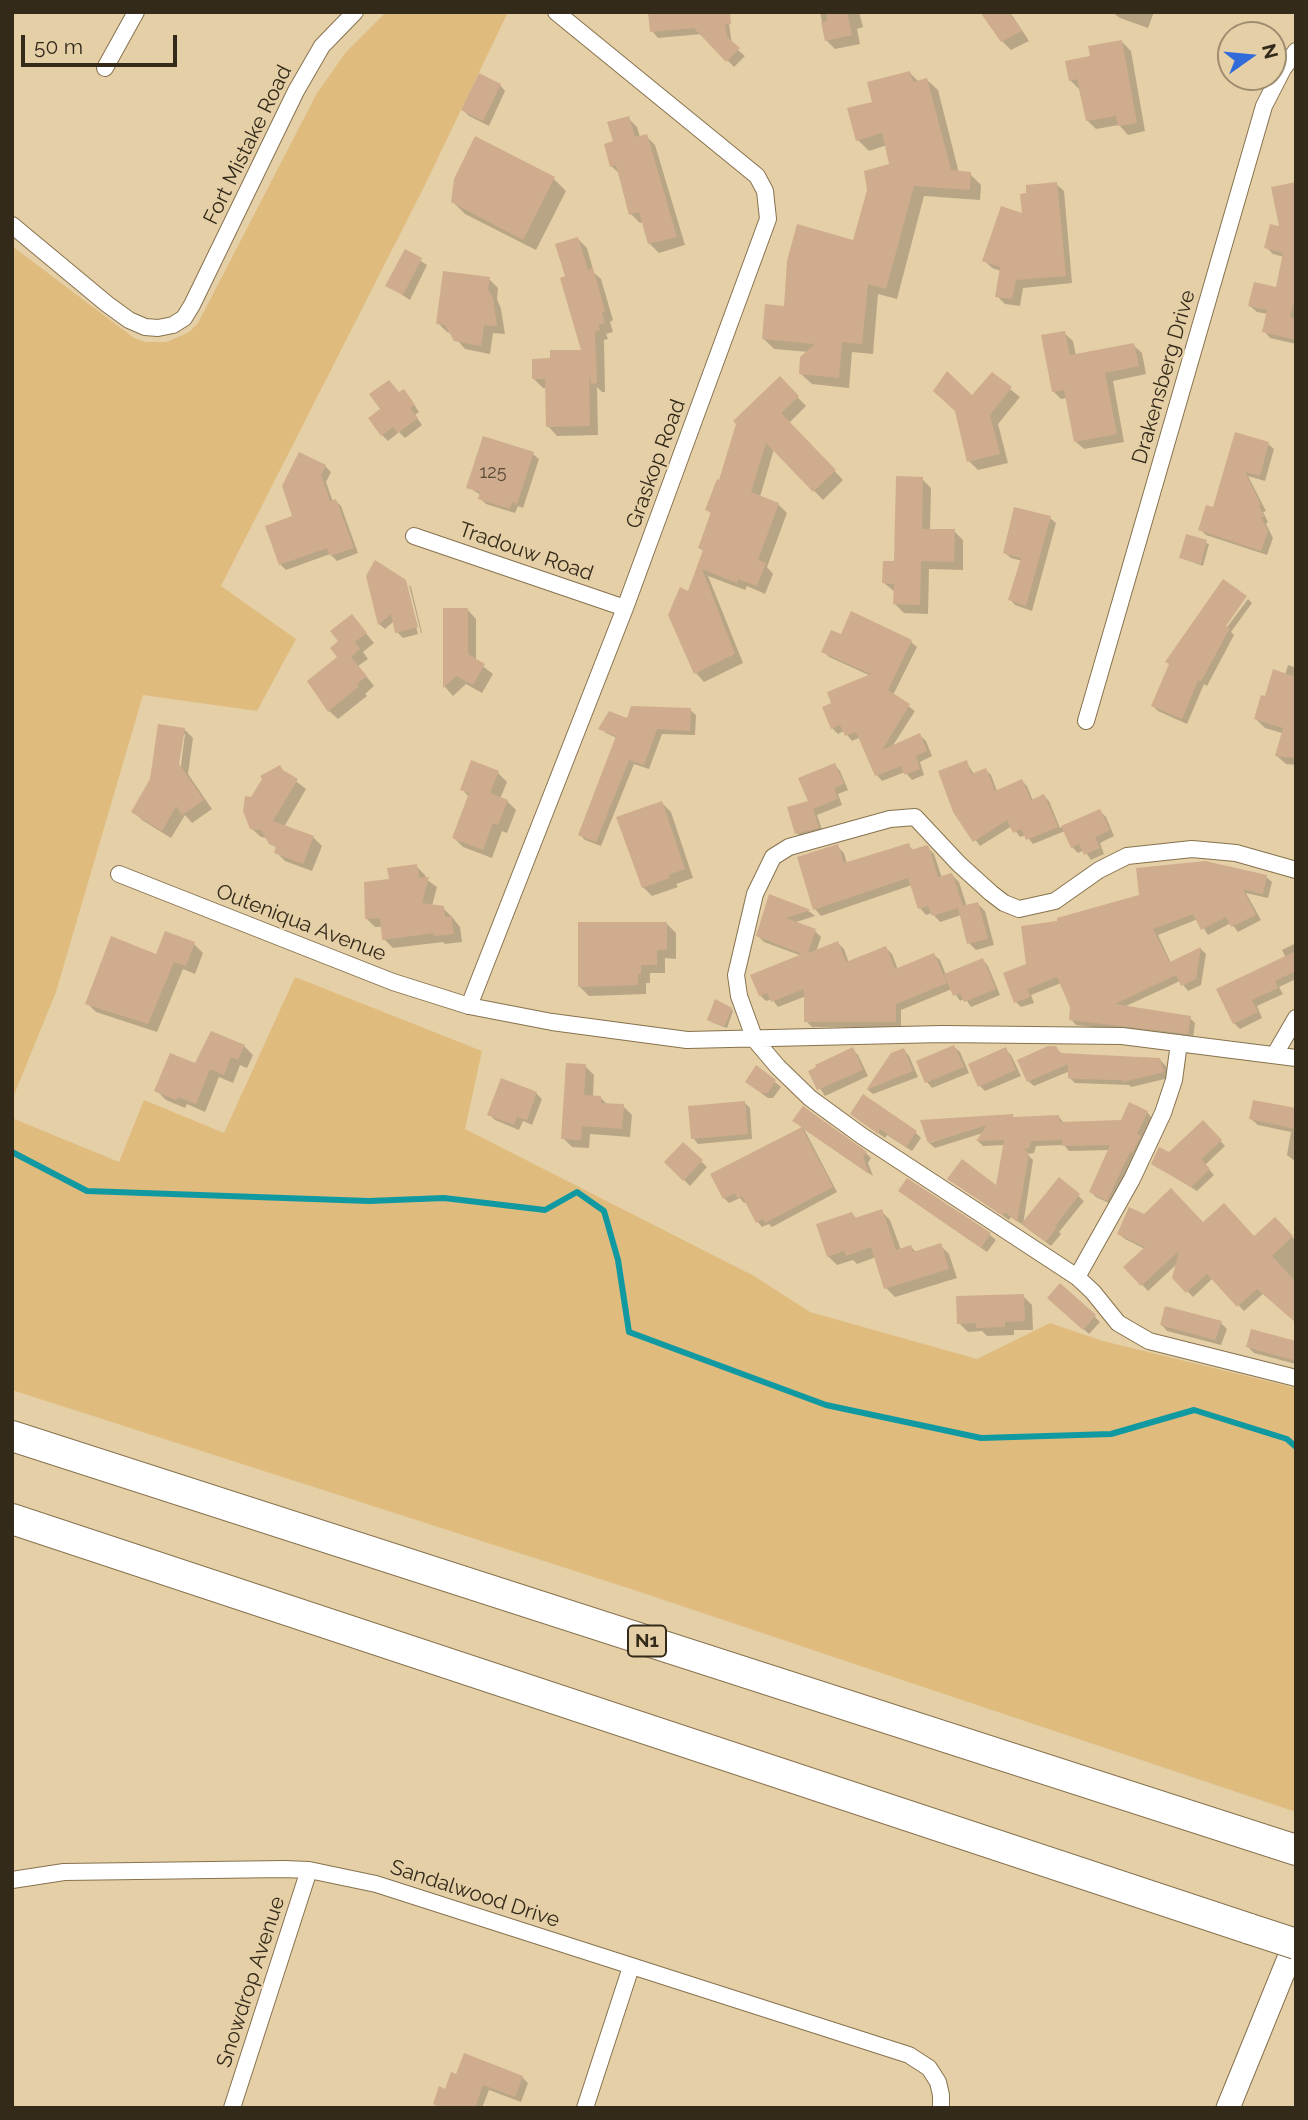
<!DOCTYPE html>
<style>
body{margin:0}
#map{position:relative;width:1308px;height:2120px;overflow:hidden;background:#e5cfa7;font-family:Raleway,sans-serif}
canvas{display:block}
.frame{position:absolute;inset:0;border:14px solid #332a1a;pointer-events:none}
.north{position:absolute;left:1217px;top:21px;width:70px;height:70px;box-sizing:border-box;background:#e5cfa7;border:2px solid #9e8d6f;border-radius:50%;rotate:75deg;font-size:19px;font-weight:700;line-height:28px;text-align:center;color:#332a1a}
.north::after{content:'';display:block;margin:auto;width:24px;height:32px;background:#316bd9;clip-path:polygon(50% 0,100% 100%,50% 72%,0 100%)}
.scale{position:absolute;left:21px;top:35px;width:156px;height:32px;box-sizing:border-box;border:4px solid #332a1a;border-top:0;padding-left:9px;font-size:21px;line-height:24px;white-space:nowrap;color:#332a1a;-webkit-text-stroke:5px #e5cfa7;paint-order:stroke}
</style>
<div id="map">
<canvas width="1308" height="2120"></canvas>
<div class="frame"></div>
<div class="north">N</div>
<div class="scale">50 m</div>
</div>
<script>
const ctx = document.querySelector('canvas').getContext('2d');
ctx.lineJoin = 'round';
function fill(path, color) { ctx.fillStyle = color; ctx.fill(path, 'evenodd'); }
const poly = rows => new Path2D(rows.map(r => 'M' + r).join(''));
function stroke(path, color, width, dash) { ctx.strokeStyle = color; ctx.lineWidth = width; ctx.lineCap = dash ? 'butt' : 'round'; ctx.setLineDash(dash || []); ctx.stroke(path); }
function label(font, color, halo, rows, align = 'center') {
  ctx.font = font + ' Raleway,sans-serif'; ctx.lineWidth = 5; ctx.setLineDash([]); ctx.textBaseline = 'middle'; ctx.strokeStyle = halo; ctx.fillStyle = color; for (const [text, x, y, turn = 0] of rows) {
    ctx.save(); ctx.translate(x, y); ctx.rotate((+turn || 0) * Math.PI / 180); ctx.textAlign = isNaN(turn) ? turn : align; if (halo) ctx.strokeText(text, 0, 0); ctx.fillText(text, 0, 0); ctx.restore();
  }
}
fill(poly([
 [386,12,508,12,424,187,221,586,296,639,257,711,143,695,56,992,12,1100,12,246,134,338,145,342,167,342,189,332,198,323,317,93,346,52],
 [295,977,482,1051,465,1129,754,1276,810,1312,977,1359,1050,1323,1103,1341,1296,1388,1296,1812,634,1590,12,1390,12,1118,119,1162,144,1100,224,1133]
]), '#dfbc7e');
fill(poly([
 [650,12,732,12,728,16,732,45,745,56,734,67,702,34,658,38,652,31],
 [820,12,859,12,863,27,857,29,860,44,835,49,826,40],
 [983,12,1010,12,1029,41,1011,50,1002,41],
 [1112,12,1154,12,1148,28,1120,18],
 [1122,42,1131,51,1145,131,1128,135,1119,125,1096,129,1087,120,1079,89,1070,80,1092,58],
 [910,73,919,82,927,80,938,90,959,173,970,174,981,185,980,200,924,196,897,299,878,294,873,354,852,352,849,388,812,384,801,374,809,352,774,349,763,338,786,308,855,242,891,165,887,145,869,151,858,140,874,103],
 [500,85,505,91,489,126,469,116,463,110],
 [628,118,637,127,640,137,646,136,655,145,685,245,659,253,650,244,644,222,640,223,631,214,620,174,611,166,615,143],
 [554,179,566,191,536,250,465,214,453,202],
 [1056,184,1064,191,1072,283,1023,288,1020,306,1005,304,997,296,1001,271,992,268,984,260],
 [1296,184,1296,344,1270,338,1264,331,1268,314,1257,312,1250,306,1277,289,1284,257,1273,254,1266,247,1281,228],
 [578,239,587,248,594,273,601,279,613,320,610,322,613,332,606,334,608,339,604,340,605,392,602,392,597,387,598,435,557,436,548,426,547,388,543,388,534,379,552,360,584,351,567,278],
 [405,251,427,265,410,300,387,285],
 [489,279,498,288,497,299,501,309,505,334,493,333,490,354,465,349,451,333,447,332,438,323],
 [1064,333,1073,341,1076,356,1133,345,1142,353,1146,374,1113,381,1124,442,1084,449,1075,441,1068,398,1061,399,1053,391],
 [992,375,1020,397,998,424,1008,463,978,470,969,461,972,398],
 [780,379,806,406,789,423,843,480,823,500,774,449,760,497,778,504,787,513,767,567,773,574,765,594,747,586,745,590,708,576,743,663,704,682,696,673,689,593,704,552,700,548,712,514,707,510],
 [409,397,419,412,415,415,422,425,405,438,399,432,388,441,382,435],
 [1268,444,1274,449,1265,481,1248,476,1266,511,1263,512,1268,522,1266,524,1273,538,1267,555,1206,535,1200,529],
 [533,454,539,459,523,508,518,506,515,513,486,504,480,498,481,495,468,487],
 [325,466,331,472,326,482,333,502,336,501,341,506,358,553,337,561,330,554,286,570,280,564,294,517],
 [922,479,931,488,930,531,954,531,963,540,963,570,929,569,928,614,904,613,895,604,895,592,884,583,896,563],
 [1050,518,1056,523,1032,611,1015,605,1010,599,1022,561,1011,558,1005,553],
 [1187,537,1209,544,1203,566,1181,558],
 [404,581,418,634,403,638,397,632,394,621,385,629,379,624],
 [409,585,411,587,422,633,421,633],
 [1248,599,1252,603,1231,632,1234,635,1207,686,1204,684,1187,724,1158,711,1153,706,1219,632,1222,634],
 [445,609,467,609,476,619,476,661,493,674,482,693,466,684,453,696,445,687],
 [852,613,911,642,917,647,893,695,915,711,892,747,920,735,926,741,932,756,920,762,924,775,912,780,905,772,882,781,877,775,861,737,852,741,844,731,838,734,832,728,871,676,829,657,823,651,842,636],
 [360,626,374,643,363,652,368,659,358,666,374,686,365,694,367,696,338,719,329,711,340,642],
 [1288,665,1296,668,1296,765,1286,764,1277,756,1283,736,1282,733,1265,728,1256,719,1266,698,1285,675],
 [690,710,696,715,695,735,662,734,649,769,634,764,601,846,585,840,580,835,617,738,606,733,601,728,628,721],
 [184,729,193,738,188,774,212,809,192,823,185,815,171,838,142,820,133,811],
 [182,734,185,734,180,773,176,772],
 [966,762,974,774,986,770,991,775,997,791,1022,781,1027,786,1033,801,1044,796,1049,801,1060,828,1100,811,1106,817,1114,836,1100,843,1104,854,1091,860,1084,850,1078,853,1072,847,1065,831,1033,844,1026,835,1020,837,1012,826,980,846,955,811],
 [835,765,840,771,848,790,838,794,842,805,817,815,823,833,803,839,797,833,810,802],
 [498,773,507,782,500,799,507,801,516,810,507,833,502,831,492,858,463,847,454,838,469,797,462,789],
 [288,775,306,789,284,827,313,837,322,846,312,871,285,861,276,852,277,849,268,838,261,837,251,828,252,799],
 [662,803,671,812,693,878,676,884,678,887,652,896,643,887],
 [908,845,914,851,927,847,934,854,942,878,952,875,959,882,967,907,978,904,985,911,994,945,976,950,969,943,961,915,940,922,932,913,926,915,920,908,912,885,821,916,815,909,837,846,844,853,847,864],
 [416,866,425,875,426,879,437,887,432,906,443,908,452,917,460,927,462,942,445,944,443,942,393,948,384,939,383,927,375,927,366,918,391,880],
 [1266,877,1272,882,1268,898,1246,893,1261,920,1238,932,1231,923,1208,935,1198,919,1158,935,1171,963,1201,949,1206,954,1201,985,1188,991,1180,981,1124,1007,1190,1018,1195,1023,1193,1039,1076,1025,1071,1019,1071,1007,1061,983,1031,995,1034,1003,1021,1007,1016,1002,1028,966,1060,923],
 [770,897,810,912,815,916,793,923,815,931,821,937,816,952,838,943,844,949,849,963,886,948,892,954,898,970,934,955,940,960,946,975,983,960,988,966,1000,995,971,1007,965,998,960,1001,952,989,901,1010,901,1027,812,1027,806,1021,806,996,778,1007,772,999,766,1001,760,995,802,956,764,942,758,936],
 [667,924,676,933,676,959,665,958,665,973,650,973,650,983,646,983,646,994,589,996,580,987],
 [1296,943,1296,979,1279,987,1283,994,1257,1006,1262,1018,1240,1029,1234,1023,1219,990,1286,958,1282,950],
 [194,944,203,953,195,974,183,969,157,1032,96,1012,87,1003],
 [731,1009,733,1011,727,1028,711,1022],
 [244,1046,253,1055,247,1068,240,1065,233,1083,219,1077,205,1112,187,1104,185,1108,166,1100,157,1091,196,1065],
 [954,1047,960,1052,969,1073,932,1088,927,1082],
 [1056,1048,1062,1054,1160,1060,1166,1066,1169,1078,1131,1087,1129,1085,1075,1083,1069,1077,1070,1071,1034,1086,1028,1081],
 [1005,1049,1011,1055,1021,1076,985,1091,979,1085],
 [853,1050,858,1055,868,1076,825,1096,810,1072],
 [904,1050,909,1056,918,1077,873,1094,868,1090,892,1055],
 [585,1066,594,1075,593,1097,601,1098,608,1105,623,1106,632,1115,630,1137,590,1134,589,1148,572,1147,563,1138],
 [757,1068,781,1087,773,1098,768,1098,753,1087],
 [536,1093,542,1099,532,1125,523,1121,519,1130,495,1120,489,1114],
 [744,1102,750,1108,752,1139,698,1144,693,1138],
 [1296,1110,1296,1162,1287,1155,1291,1132,1258,1125,1251,1119],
 [1147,1112,1152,1118,1113,1205,1096,1197,1091,1192,1110,1150,1069,1151,1064,1145,1036,1146,1034,1153,1027,1154,1033,1160,1023,1225,1011,1217,1009,1220,950,1179,997,1188,1005,1145,983,1146,978,1141,983,1133,935,1148,929,1143,1013,1116,1015,1119,1059,1117,1064,1123,1122,1122],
 [852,1114,915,1132,921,1138,912,1151,887,1135,885,1138],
 [795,1121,866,1153,871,1158,868,1163,873,1176,804,1129,837,1192,772,1227,769,1224,762,1227,757,1221,747,1201,744,1203,740,1198,729,1203,724,1198,712,1175,803,1129],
 [1203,1122,1225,1146,1205,1165,1214,1175,1197,1191,1153,1164,1169,1155],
 [683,1144,707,1167,690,1186,666,1162],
 [1059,1179,1084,1201,1059,1232,1061,1234,1051,1246,1028,1229],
 [906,1196,990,1235,996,1240,987,1252],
 [881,1211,890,1220,901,1250,911,1247,916,1252,940,1245,949,1254,957,1278,895,1297,886,1288,876,1257,857,1264,853,1260,837,1265,828,1256,852,1214,857,1219],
 [1145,1216,1203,1224,1254,1238,1275,1219,1296,1241,1296,1322,1264,1293,1244,1311,1213,1278,1193,1297,1174,1277,1178,1263,1148,1291,1126,1267,1145,1249,1125,1239,1119,1234],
 [1023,1296,1032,1305,1033,1330,1014,1330,1014,1335,987,1336,982,1331,968,1332,959,1323],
 [1055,1304,1094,1316,1100,1322,1089,1334],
 [1221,1323,1227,1329,1221,1345,1167,1331,1162,1325],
 [1296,1343,1296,1364,1254,1353,1248,1347],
 [522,2077,528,2083,521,2102,489,2090,482,2108,439,2108,435,2104,446,2091]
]), '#0003');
stroke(poly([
 [12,1152,87,1191,369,1201,444,1198,545,1210,577,1192,604,1211,618,1260,629,1332,826,1405,981,1438,1111,1434,1194,1410,1287,1439,1296,1447]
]), '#1199a1', 6);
fill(poly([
 [648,12,730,12,731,24,725,24,727,37,740,48,726,62,694,28,650,32],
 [826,12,847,12,852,35,825,41,821,22,827,21],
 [980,12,1009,12,1022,31,1001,42],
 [1122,40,1137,123,1118,126,1116,116,1086,121,1077,79,1069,81,1065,61,1090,56,1088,46],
 [910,71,913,82,927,78,951,170,971,172,970,190,914,186,886,289,868,284,862,344,842,342,839,378,799,374,800,357,815,344,762,339,765,304,784,306,787,261,797,224,853,240,867,190,864,171,889,164,882,133,856,141,847,108,872,102,867,82],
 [479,73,501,84,483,121,461,110],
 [629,116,635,137,647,134,677,237,648,244,639,212,629,215,616,165,610,167,604,144,613,141,607,122],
 [475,136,555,177,523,240,451,202,454,179],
 [1057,182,1066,276,1016,280,1012,299,995,297,1000,267,982,261,1001,206,1022,213,1020,194,1026,193,1026,185],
 [1296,182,1296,294,1290,317,1296,319,1296,340,1262,332,1267,310,1248,306,1254,282,1276,287,1283,253,1264,248,1270,224,1279,226,1271,187],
 [578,237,588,270,593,268,605,311,602,313,605,323,598,325,600,330,595,332,597,383,591,384,589,375,590,426,546,427,545,379,532,379,532,359,550,358,550,350,581,350,560,278,565,276,555,244],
 [405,249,422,258,403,295,385,286],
 [443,271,490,277,488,289,493,298,497,326,484,325,481,346,454,341,445,325,436,324],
 [1065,331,1070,355,1134,343,1139,366,1105,373,1117,434,1074,442,1064,390,1052,392,1041,335],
 [947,371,972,395,992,372,1012,387,990,415,1000,454,967,462,955,411,933,391],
 [780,376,799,396,781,413,836,470,813,492,766,443,751,492,779,503,758,560,766,563,757,586,738,579,737,583,702,569,735,654,694,674,668,615,680,587,688,591,703,550,698,548,711,512,705,510,717,479,719,480,736,424,733,421],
 [389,380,399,392,404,389,415,405,410,408,418,418,398,433,393,427,381,436,368,418,380,409,369,394],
 [1235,432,1269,442,1260,476,1245,472,1261,505,1259,506,1264,516,1261,518,1268,531,1261,551,1198,530,1206,505,1213,507],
 [483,436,534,452,517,504,512,502,510,509,478,499,480,492,466,488],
 [299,452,326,465,321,475,330,501,336,499,354,548,330,556,327,548,279,565,265,526,292,516,282,486],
 [896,476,923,477,922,529,955,529,954,562,921,561,920,605,893,604,894,584,882,583,883,561,894,561],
 [1014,507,1051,516,1026,606,1008,600,1021,558,1003,553],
 [1186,534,1207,540,1201,564,1179,558],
 [375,560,406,580,418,627,395,633,391,614,378,625,366,576],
 [1223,579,1247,596,1226,626,1230,628,1201,681,1198,680,1182,719,1151,706,1169,664,1165,662],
 [443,608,468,608,468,654,485,664,473,685,456,676,443,688],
 [851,611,912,640,888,690,910,704,882,750,920,733,927,751,916,756,920,769,905,775,901,766,875,776,856,732,845,736,840,725,831,729,822,707,831,703,827,692,871,674,821,652,831,630,841,634],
 [352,614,367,633,355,642,360,649,351,657,367,676,357,684,359,686,328,712,307,681,337,657,330,648,338,641,330,631],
 [1273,669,1296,677,1296,758,1275,756,1283,728,1254,719,1261,695,1265,696],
 [631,706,691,708,690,731,657,729,644,765,629,760,596,842,578,835,616,736,598,729,609,711,627,718],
 [158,724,185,728,179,764,204,800,182,815,176,806,162,831,131,812,150,779],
 [471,760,499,771,490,793,508,800,498,825,493,823,483,850,452,838,469,793,460,790],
 [967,760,971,774,986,768,995,791,1022,779,1031,800,1044,794,1058,827,1026,840,1021,829,1013,833,1007,820,973,842,953,812,938,771],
 [835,763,844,784,834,788,838,799,813,809,819,828,795,834,787,807,808,801,798,778],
 [280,765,283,770,298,779,273,821,314,836,303,864,274,853,276,847,269,844,261,830,250,829,243,811,245,796,251,797,262,779,260,776],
 [662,801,685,869,668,875,670,878,642,888,616,817],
 [1100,809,1110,830,1095,837,1100,848,1084,855,1079,844,1071,848,1061,826],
 [909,843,911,850,927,845,929,847,938,877,952,873,963,906,958,907,978,902,988,939,967,944,958,908,932,916,928,906,918,909,908,878,813,910,797,857,838,844,844,863],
 [1205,861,1267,875,1263,894,1243,889,1256,915,1231,927,1226,917,1201,930,1193,914,1153,929,1176,975,1115,1004,1191,1016,1188,1034,1069,1020,1070,1007,1057,977,1027,989,1030,997,1014,1003,1003,973,1026,964,1021,926,1057,921,1057,918,1139,895,1136,868],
 [417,864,419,878,429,877,422,903,444,906,445,917,451,917,454,934,434,936,434,933,382,940,380,918,365,919,364,882,389,879,387,868],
 [769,894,811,910,786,918,816,929,808,953,838,941,846,962,886,946,895,969,934,953,947,983,896,1004,896,1022,804,1022,804,989,771,1002,767,993,759,996,750,975,802,954,756,936],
 [578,922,667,922,667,950,657,950,657,965,641,965,641,974,638,974,638,985,578,987],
 [165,931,195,942,186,966,174,962,148,1024,85,1004,111,936,156,954],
 [1201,947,1196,979,1181,986,1170,962],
 [1296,951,1296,971,1275,981,1278,988,1252,1000,1258,1012,1233,1024,1216,989],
 [983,958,996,989,964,1002,960,993,953,996,944,974],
 [715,999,732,1008,724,1027,707,1020],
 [211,1031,245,1045,238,1060,231,1057,224,1075,210,1069,196,1104,178,1097,176,1100,154,1091,170,1053,195,1063],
 [954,1045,964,1067,925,1083,916,1061],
 [1048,1046,1056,1046,1060,1053,1160,1058,1164,1072,1123,1082,1123,1080,1076,1079,1068,1078,1068,1064,1027,1082,1017,1060],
 [853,1047,863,1070,817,1090,808,1071,816,1067,815,1065],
 [1006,1047,1016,1070,978,1087,968,1064],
 [904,1048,913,1071,866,1090,891,1053],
 [566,1063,586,1064,584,1095,601,1096,601,1103,624,1104,622,1129,582,1126,581,1140,561,1139],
 [756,1065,776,1080,768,1093,761,1093,745,1082],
 [501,1078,537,1092,527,1120,517,1117,514,1125,487,1115],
 [863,1094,917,1131,906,1147,880,1129,878,1134,850,1114],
 [1253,1100,1296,1108,1296,1129,1249,1119],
 [745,1101,748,1134,691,1139,688,1106],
 [1129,1102,1148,1111,1137,1134,1141,1136,1132,1153,1130,1152,1107,1201,1089,1192,1110,1145,1062,1146,1062,1140,1031,1141,1029,1148,1024,1149,1029,1153,1017,1222,1005,1212,1003,1216,947,1179,962,1159,996,1185,1004,1140,976,1141,987,1125,928,1143,920,1120,1013,1114,1013,1117,1059,1115,1060,1122,1121,1120],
 [803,1106,867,1152,863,1157,869,1174,802,1128,833,1187,765,1223,763,1219,756,1223,742,1196,737,1198,735,1193,723,1199,710,1174,802,1127,792,1121],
 [1203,1120,1222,1140,1201,1159,1210,1169,1191,1187,1151,1164,1159,1147,1169,1152],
 [683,1142,703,1160,683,1181,664,1162],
 [1059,1177,1080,1194,1055,1226,1057,1227,1046,1242,1021,1224],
 [907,1178,991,1233,981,1248,898,1191],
 [1171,1188,1203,1222,1224,1203,1254,1236,1275,1217,1293,1236,1272,1256,1296,1282,1296,1323,1257,1289,1237,1307,1207,1274,1186,1293,1172,1278,1179,1251,1141,1286,1123,1267,1145,1247,1117,1234,1129,1207,1144,1214],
 [882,1209,896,1250,911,1245,913,1252,941,1243,949,1269,884,1289,871,1247,846,1256,844,1251,827,1257,816,1224,852,1212,855,1218],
 [1060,1283,1096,1315,1083,1330,1047,1298],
 [1024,1294,1025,1321,1005,1322,1005,1327,976,1328,976,1323,957,1324,956,1296],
 [1165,1306,1222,1321,1215,1340,1160,1325],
 [1251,1329,1296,1341,1296,1361,1246,1347],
 [464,2053,523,2076,515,2097,483,2085,475,2108,442,2108,433,2104,439,2086,445,2089,451,2072,456,2074]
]), '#cfac8e');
const street = poly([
 [105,68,136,12],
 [12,225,107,304,129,320,145,327,158,328,173,325,184,318,192,305,296,91,322,46,355,12],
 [414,536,625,608],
 [1086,721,1264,106,1283,69,1296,51],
 [1296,870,1236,853,1192,849,1127,856,1099,870,1055,901,1019,909,1004,903,991,893,959,864,915,817,890,819,789,847,773,857,755,894,736,975,739,996,755,1040,778,1067,810,1098,862,1136,1077,1277,1093,1292,1118,1323,1149,1341,1296,1378],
 [119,874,393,982,469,1006,552,1022,687,1040,942,1034,1122,1036,1296,1058],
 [469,1006,625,608,768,219,765,191,757,176,556,12],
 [1275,1054,1296,1018],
 [1077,1277,1132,1179,1163,1113,1174,1080,1179,1043],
 [12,1880,64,1872,284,1869,309,1870,376,1884,909,2055,929,2068,938,2082,941,2095,941,2108],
 [232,2108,309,1870],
 [585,2108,631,1967]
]);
const secondary = poly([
 [1228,2108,1296,1941]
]);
const highway = poly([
 [12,1436,1296,1850],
 [12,1519,1250,1929]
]);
stroke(street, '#87724e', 18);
stroke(secondary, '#87724e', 25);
stroke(highway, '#87724e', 32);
stroke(street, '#fff', 16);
stroke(secondary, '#fff', 23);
stroke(highway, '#fff', 30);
const highwayBridge = poly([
 [1250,1929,1296,1944]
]);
stroke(highwayBridge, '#87724e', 32, []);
stroke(highwayBridge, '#fff', 30);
label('18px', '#5a4a37', null, [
 ["125",493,473]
]);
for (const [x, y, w] of [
 [647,1641,38]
]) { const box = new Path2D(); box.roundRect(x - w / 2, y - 15.5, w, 31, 5); ctx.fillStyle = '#e5cfa7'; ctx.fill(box); stroke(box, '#332a1a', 2); }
label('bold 19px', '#332a1a', null, [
 ["N1",647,1641]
]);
label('21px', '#332a1a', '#e5cfa7', [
 ["Fort Mistake Road",248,145,-64],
 ["Drakensberg Drive",1164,377,-74],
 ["Graskop Road",656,464,-70],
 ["Tradouw Road",526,552,19],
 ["Outeniqua Avenue",301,923,21],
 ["Sandalwood Drive",475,1894,18],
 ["Snowdrop Avenue",251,1982,-72]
]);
</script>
